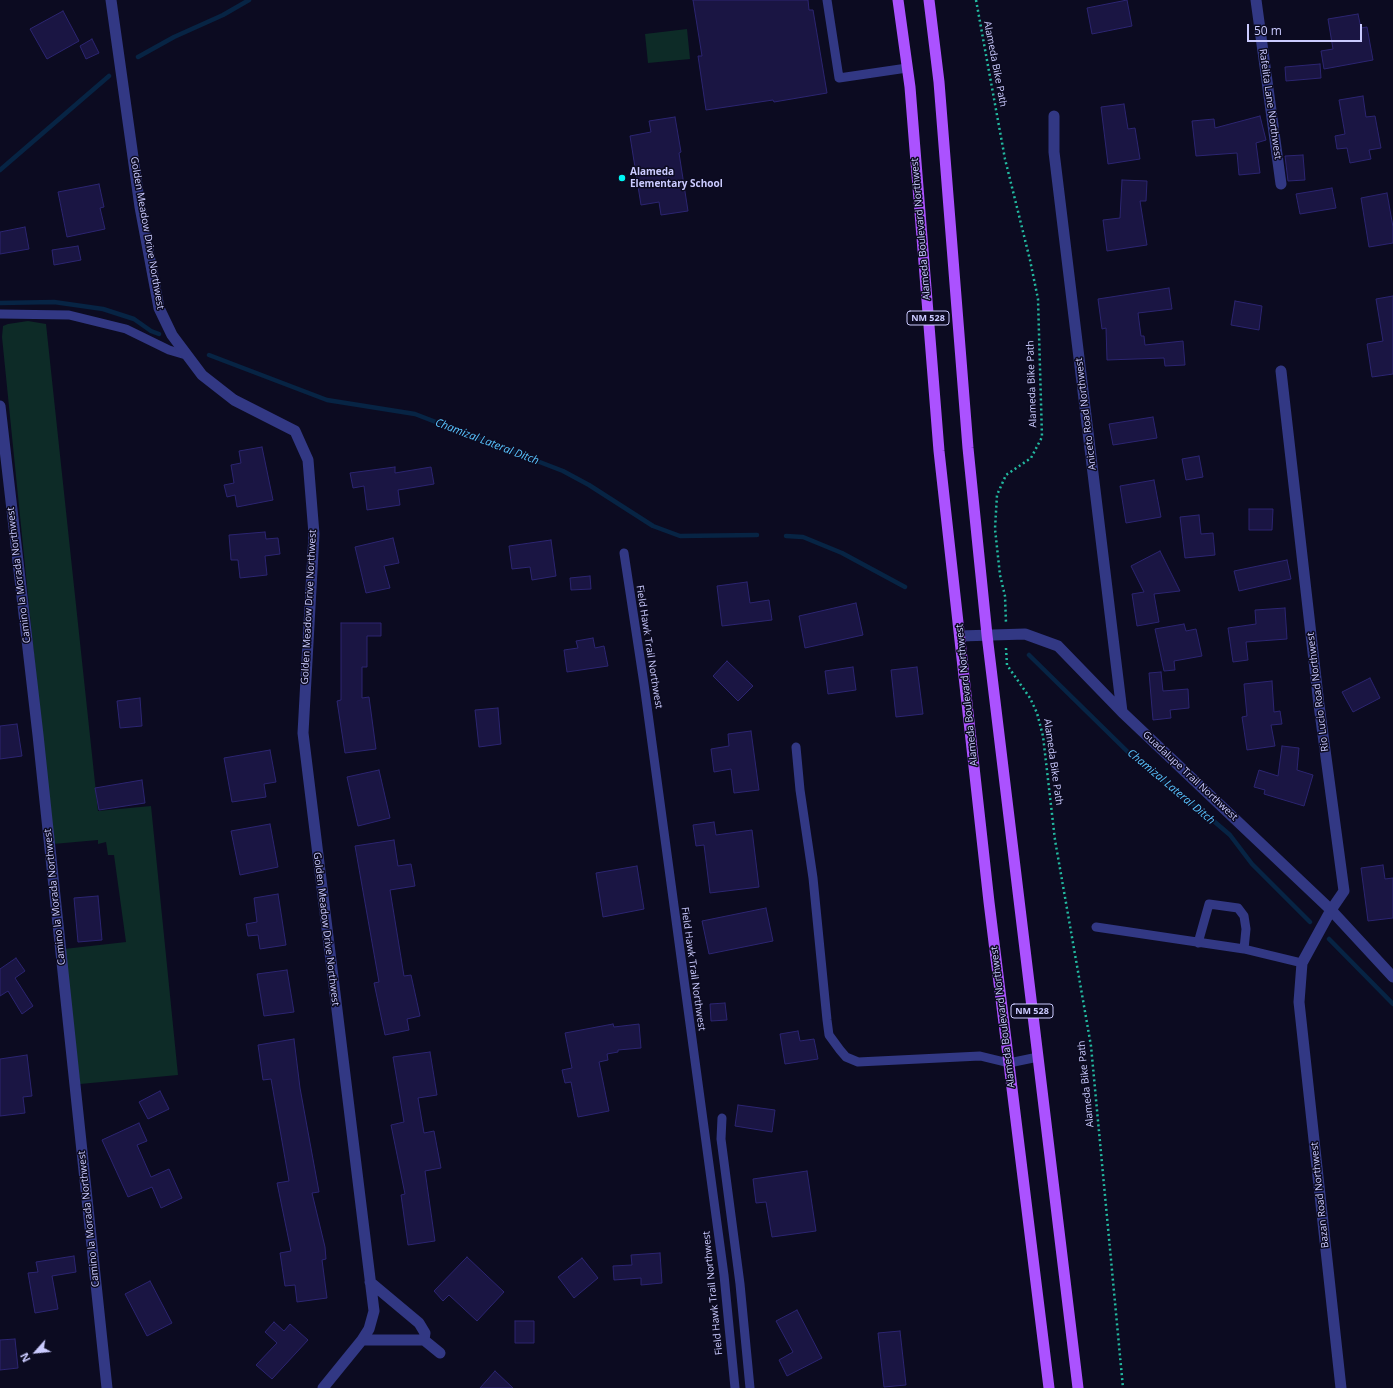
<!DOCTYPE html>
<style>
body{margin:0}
#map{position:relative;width:1393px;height:1388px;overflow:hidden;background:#0c0b21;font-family:"Open Sans",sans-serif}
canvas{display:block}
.north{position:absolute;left:16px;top:1332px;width:40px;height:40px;-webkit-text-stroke:3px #0c0b21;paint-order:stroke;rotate:243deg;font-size:11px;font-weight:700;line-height:16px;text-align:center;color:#cbcbff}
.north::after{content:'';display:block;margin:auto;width:14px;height:18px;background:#cbcbff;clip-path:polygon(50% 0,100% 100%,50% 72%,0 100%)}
.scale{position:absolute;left:1247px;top:24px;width:115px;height:18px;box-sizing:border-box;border:2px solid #cbcbff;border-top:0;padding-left:5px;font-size:12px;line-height:14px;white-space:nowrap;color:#cbcbff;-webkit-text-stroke:3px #0c0b21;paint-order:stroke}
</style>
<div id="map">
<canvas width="1393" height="1388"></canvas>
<div class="north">N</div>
<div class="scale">50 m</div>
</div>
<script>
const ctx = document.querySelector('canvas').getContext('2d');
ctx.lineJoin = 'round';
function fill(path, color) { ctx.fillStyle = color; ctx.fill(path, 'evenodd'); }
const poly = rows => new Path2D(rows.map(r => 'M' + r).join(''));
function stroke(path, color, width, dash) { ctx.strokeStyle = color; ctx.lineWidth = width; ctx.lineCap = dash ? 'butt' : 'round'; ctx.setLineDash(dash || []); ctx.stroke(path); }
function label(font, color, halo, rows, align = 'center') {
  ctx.font = font + ' "Open Sans",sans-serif'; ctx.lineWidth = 3; ctx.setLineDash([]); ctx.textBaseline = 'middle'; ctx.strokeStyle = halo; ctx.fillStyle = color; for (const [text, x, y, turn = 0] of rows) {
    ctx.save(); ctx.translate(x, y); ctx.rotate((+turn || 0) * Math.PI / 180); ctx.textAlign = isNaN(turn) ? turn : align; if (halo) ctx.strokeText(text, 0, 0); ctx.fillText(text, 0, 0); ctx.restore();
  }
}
fill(poly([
 [687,29,690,59,648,63,645,34],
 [28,321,46,324,98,811,151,806,178,1075,80,1084,64,949,126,942,114,855,108,855,106,842,98,844,98,840,53,844,2,337,3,326,8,324]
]), '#0d2b27');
stroke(poly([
 [138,57,174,37,223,15,249,0],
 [0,170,109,76],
 [0,303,54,302,103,309,134,319,151,331,159,334],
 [209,355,327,400,415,414,563,471,589,485,653,526,680,536,757,535],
 [786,536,803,537,842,553,905,587],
 [1029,655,1134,758,1209,817,1230,835,1252,864,1310,922],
 [1329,939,1393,1004]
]), '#072444', 4.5);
const building = poly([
 [693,0,808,0,809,10,813,10,827,93,774,102,773,100,706,110,698,56,702,56,693,0],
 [1127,0,1132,26,1092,34,1087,8,1127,0],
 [63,11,79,41,47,59,30,29,63,11],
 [1358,14,1361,28,1367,27,1373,60,1324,69,1321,51,1333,49,1328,19,1358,14],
 [92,39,99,53,86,59,80,46,92,39],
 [1320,64,1321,78,1286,81,1285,67,1320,64],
 [1363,96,1366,117,1375,116,1381,148,1369,150,1371,159,1350,163,1347,148,1337,149,1335,136,1345,134,1339,100,1363,96],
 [1124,104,1128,129,1135,128,1140,159,1108,164,1101,107,1124,104],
 [1260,116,1266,140,1256,143,1260,173,1239,175,1237,153,1196,156,1192,121,1214,119,1215,128,1260,116],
 [675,117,681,152,679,153,688,211,661,215,659,202,641,205,630,136,651,132,649,121,675,117],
 [1303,155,1305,180,1288,181,1285,156,1303,155],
 [1122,180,1147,181,1146,201,1140,201,1147,245,1107,251,1103,220,1120,218,1122,180],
 [99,184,104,207,100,208,105,229,67,237,58,192,99,184],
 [1332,188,1336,208,1300,214,1296,194,1332,188],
 [1387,193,1393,227,1393,243,1369,247,1361,198,1387,193],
 [25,227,29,249,0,254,0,232,25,227],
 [78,246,81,260,54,265,52,250,78,246],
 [1169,288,1172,309,1138,313,1141,336,1144,336,1145,345,1183,341,1185,365,1165,366,1164,358,1107,360,1106,328,1102,329,1098,299,1169,288],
 [1393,296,1393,374,1372,377,1367,344,1383,341,1376,299,1393,296],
 [1235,301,1262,306,1259,330,1231,325,1235,301],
 [1153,417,1157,438,1113,445,1109,424,1153,417],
 [262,447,273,500,237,507,235,495,227,497,224,485,234,483,231,465,241,463,239,451,262,447],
 [1199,456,1203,477,1186,480,1182,459,1199,456],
 [395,467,395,473,431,467,434,484,398,490,400,505,367,510,364,486,353,488,350,473,395,467],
 [1154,480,1161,517,1126,523,1120,486,1154,480],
 [1249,509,1273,509,1272,530,1249,530,1249,509],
 [1199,515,1201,534,1213,533,1215,555,1185,558,1180,517,1199,515],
 [265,532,266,539,278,538,280,554,265,556,267,575,240,578,238,560,231,560,229,535,265,532],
 [393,538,399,563,384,566,390,588,366,593,355,547,393,538],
 [551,540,556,576,532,580,530,567,512,569,509,546,551,540],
 [1160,551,1180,591,1154,594,1159,622,1137,626,1132,594,1144,592,1131,566,1160,551],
 [1287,560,1291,579,1239,591,1234,571,1287,560],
 [590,576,591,589,571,590,570,578,590,576],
 [747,582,750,603,769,600,772,620,722,626,717,586,747,582],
 [856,603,863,635,805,648,799,616,856,603],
 [1285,608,1287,639,1246,642,1248,660,1233,662,1228,628,1256,624,1255,610,1285,608],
 [341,623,381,623,381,636,367,636,367,667,362,667,362,698,369,697,376,749,345,753,337,701,341,700,341,623],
 [1184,624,1186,631,1196,629,1202,656,1174,661,1175,670,1164,671,1155,629,1184,624],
 [593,638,595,648,604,646,608,666,567,672,564,650,578,648,576,641,593,638],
 [727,661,753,686,738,701,713,676,727,661],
 [853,667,856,690,828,694,825,671,853,667],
 [917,667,923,714,896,717,891,670,917,667],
 [1161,672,1163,691,1188,689,1189,708,1170,710,1171,718,1153,720,1149,673,1161,672],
 [1370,678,1380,698,1353,712,1342,692,1370,678],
 [1272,681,1274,712,1280,711,1282,724,1271,725,1275,746,1247,750,1242,717,1247,716,1244,684,1272,681],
 [140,698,142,726,120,728,117,701,140,698],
 [498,708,501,744,479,747,475,710,498,708],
 [17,724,22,756,0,759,0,726,17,724],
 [751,731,759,790,734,793,731,769,714,772,711,749,729,746,728,734,751,731],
 [1282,746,1299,748,1297,770,1313,775,1304,806,1264,794,1265,790,1254,787,1259,770,1278,776,1282,746],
 [270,750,276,782,264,784,266,797,232,802,224,758,270,750],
 [379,770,390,818,358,826,347,777,379,770],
 [142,780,145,803,99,810,95,788,142,780],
 [714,822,716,835,752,830,759,887,710,893,704,845,696,846,693,825,714,822],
 [270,824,278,867,240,875,231,831,270,824],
 [394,840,398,866,411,864,415,886,390,890,404,976,411,975,420,1016,407,1019,409,1030,385,1035,374,983,379,982,355,846,394,840],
 [1383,865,1385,879,1393,878,1393,918,1368,921,1361,868,1383,865],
 [637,866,644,909,603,917,596,873,637,866],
 [278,894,286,945,260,949,258,935,248,936,246,924,257,922,254,898,278,894],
 [98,896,102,940,78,942,74,898,98,896],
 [766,908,773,941,709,954,702,921,766,908],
 [16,958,25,971,15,978,33,1006,22,1014,8,991,0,996,0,969,16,958],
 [287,970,294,1012,264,1016,257,974,287,970],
 [725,1003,727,1020,711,1021,710,1004,725,1003],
 [613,1024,614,1027,639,1024,641,1048,618,1050,618,1052,607,1054,608,1060,599,1062,609,1111,578,1117,571,1082,565,1083,562,1070,572,1068,565,1033,613,1024],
 [798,1031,800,1041,814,1039,818,1059,785,1064,780,1034,798,1031],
 [294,1039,300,1088,319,1192,312,1193,325,1247,326,1259,322,1260,327,1298,297,1302,295,1285,285,1286,280,1253,291,1251,277,1183,289,1181,271,1079,263,1080,258,1045,294,1039],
 [430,1052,437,1095,418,1098,424,1133,434,1131,441,1168,425,1171,435,1241,408,1245,401,1195,405,1194,391,1125,404,1122,393,1057,430,1052],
 [27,1055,32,1096,23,1097,25,1113,0,1116,0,1059,27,1055],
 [160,1091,169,1109,148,1119,139,1102,160,1091],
 [738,1105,775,1110,772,1132,735,1126,738,1105],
 [139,1123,147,1141,137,1145,151,1177,169,1169,182,1198,161,1208,152,1187,128,1197,102,1140,139,1123],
 [807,1171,816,1231,772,1237,766,1202,756,1203,753,1179,807,1171],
 [660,1253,662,1283,641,1285,641,1278,614,1280,613,1266,632,1265,631,1255,660,1253],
 [74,1256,76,1272,52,1276,58,1309,35,1313,28,1273,38,1272,36,1262,74,1256],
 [467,1257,504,1292,477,1321,449,1295,443,1301,434,1291,467,1257],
 [582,1258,598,1278,574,1298,558,1277,582,1258],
 [150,1281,172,1323,147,1336,125,1294,150,1281],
 [797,1310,822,1358,787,1376,779,1360,793,1352,776,1321,797,1310],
 [515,1321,534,1321,534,1343,515,1343,515,1321],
 [274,1322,284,1331,290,1324,308,1340,272,1379,256,1365,277,1343,265,1332,274,1322],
 [900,1331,906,1385,884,1387,878,1333,900,1331],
 [15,1339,18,1368,0,1370,0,1340,15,1339],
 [495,1371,513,1388,480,1388,495,1371]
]);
fill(building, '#1a1543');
stroke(building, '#2c2571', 1);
stroke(poly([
 [976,0,1005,159,1030,260,1038,299,1042,437,1031,458,1006,475,997,495,995,529,1000,575,1005,596,1006,623],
 [1006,648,1007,665,1030,698,1037,713,1043,736,1055,840,1091,1046,1123,1388]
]), '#23baa1', 2.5, [2, 3]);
stroke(poly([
 [827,0,839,78,907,68],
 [0,314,69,315,126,329,169,350,186,355],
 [624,553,644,684,724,1275,735,1388],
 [796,747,800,790,813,878,827,1020,829,1035,840,1050,846,1057,858,1062,980,1056,1009,1063,1038,1057],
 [1096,927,1244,949,1302,963],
 [1198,943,1209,904,1238,908,1244,916,1246,929,1244,949],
 [722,1118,721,1139,740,1284,750,1388]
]), '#323884', 9);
stroke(poly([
 [111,0,140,207,159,308,172,335,202,375,234,400,295,431,308,460,314,534,303,733,374,1311,369,1329,362,1340,323,1388],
 [1256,0,1281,184],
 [1054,116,1054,152,1122,712],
 [1281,371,1319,705,1344,891,1331,910,1302,963,1299,1002,1341,1388],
 [0,406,38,735,107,1388],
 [960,636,1025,634,1058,646,1122,712,1331,910,1393,977],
 [370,1282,419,1323,425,1333,424,1340],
 [362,1340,424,1340,440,1353]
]), '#323884', 11);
stroke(poly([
 [898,0,910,87,939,451,989,902,1049,1388],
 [929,0,939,82,968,448,987,635,1078,1388]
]), '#ab52ff', 11);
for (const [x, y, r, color] of [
 [622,178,4,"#00f6f3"]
]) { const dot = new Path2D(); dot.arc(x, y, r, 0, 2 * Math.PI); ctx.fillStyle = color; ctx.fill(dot); stroke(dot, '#0c0b21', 1.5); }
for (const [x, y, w] of [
 [928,318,42],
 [1032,1011,42]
]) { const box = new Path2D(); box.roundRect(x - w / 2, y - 7, w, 14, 3); ctx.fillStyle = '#0c0b21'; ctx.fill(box); stroke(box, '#cbcbff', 1); }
label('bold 9px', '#cbcbff', null, [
 ["NM 528",928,318],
 ["NM 528",1032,1011]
]);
label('10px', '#cbcbff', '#0c0b21', [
 ["Alameda Bike Path",995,64,79],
 ["Rafelita Lane Northwest",1270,104,82],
 ["Alameda Boulevard Northwest",921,229,-95],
 ["Golden Meadow Drive Northwest",147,233,80],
 ["Alameda Bike Path",1032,384,-92],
 ["Aniceto Road Northwest",1086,414,-97],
 ["Camino la Morada Northwest",19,575,-97],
 ["Golden Meadow Drive Northwest",309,607,-87],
 ["Field Hawk Trail Northwest",649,647,81],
 ["Rio Lucio Road Northwest",1318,692,-97],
 ["Alameda Boulevard Northwest",967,695,-96],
 ["Alameda Bike Path",1053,762,82],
 ["Guadalupe Trail Northwest",1190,776,43],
 ["Camino la Morada Northwest",55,897,-96],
 ["Golden Meadow Drive Northwest",326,929,83],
 ["Field Hawk Trail Northwest",693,969,82],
 ["Alameda Boulevard Northwest",1003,1017,-97],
 ["Alameda Bike Path",1086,1084,-96],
 ["Bazan Road Northwest",1320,1195,-96],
 ["Camino la Morada Northwest",89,1219,-96],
 ["Field Hawk Trail Northwest",713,1293,-96]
]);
label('bold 10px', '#cbcbff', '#0c0b21', [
 ["Alameda",630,172],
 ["Elementary School",630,184]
], 'left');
label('italic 11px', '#59c4ff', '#0c0b21', [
 ["Chamizal Lateral Ditch",487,442,21],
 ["Chamizal Lateral Ditch",1171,787,40]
]);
</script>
